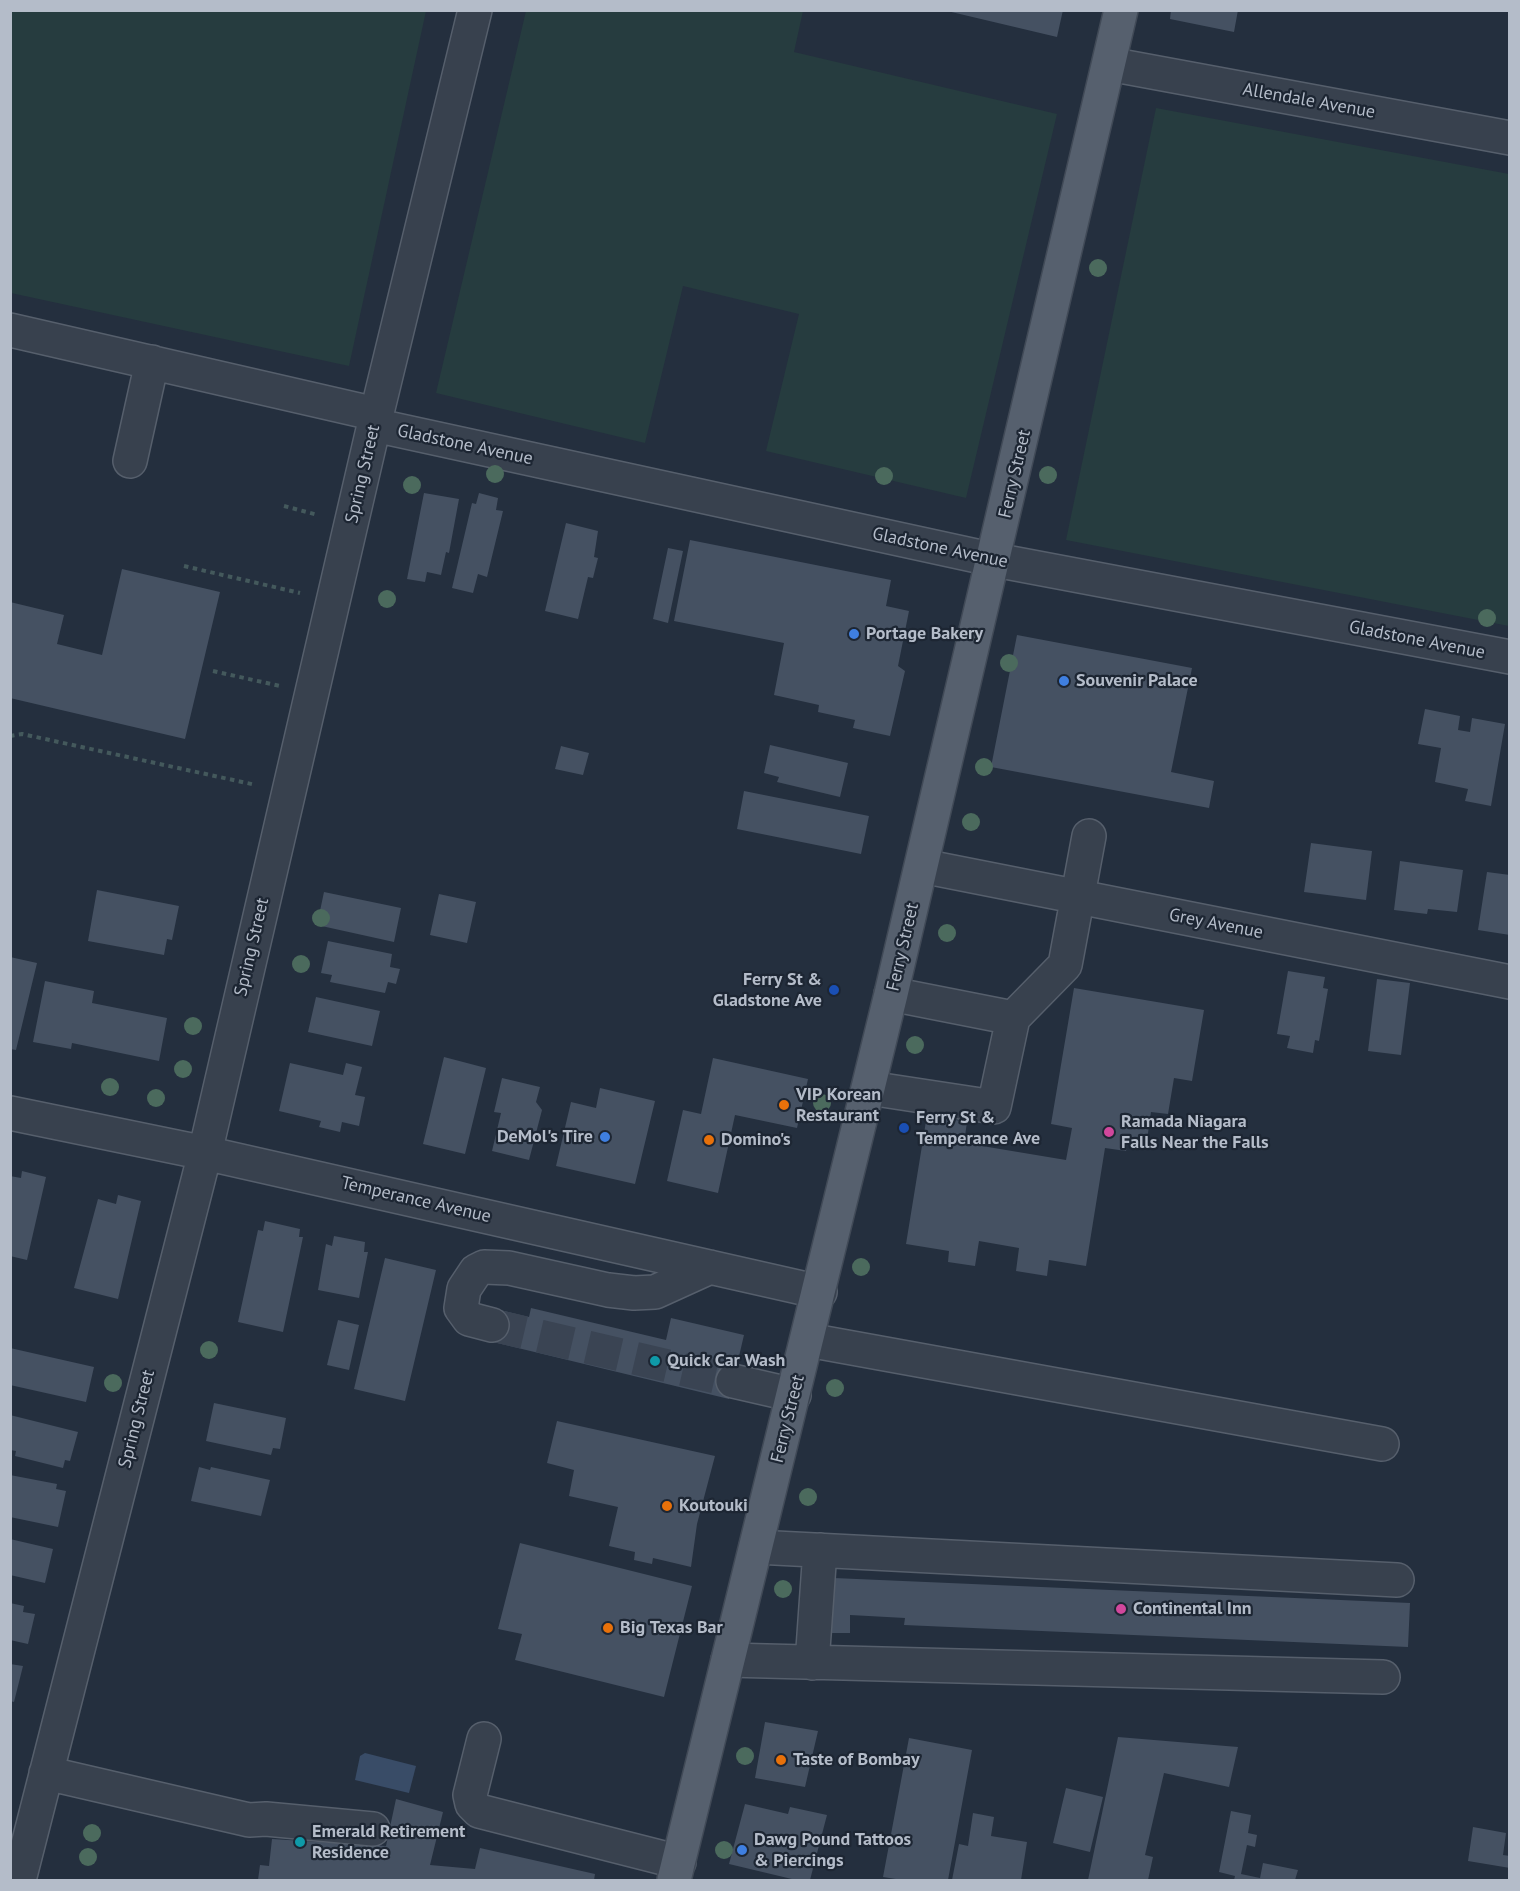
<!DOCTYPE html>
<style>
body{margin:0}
#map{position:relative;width:1520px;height:1891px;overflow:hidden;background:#242f3e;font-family:"PT Sans",sans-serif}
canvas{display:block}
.frame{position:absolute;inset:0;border:12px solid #b4bcc9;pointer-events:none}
</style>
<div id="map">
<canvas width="1520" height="1891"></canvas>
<div class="frame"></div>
</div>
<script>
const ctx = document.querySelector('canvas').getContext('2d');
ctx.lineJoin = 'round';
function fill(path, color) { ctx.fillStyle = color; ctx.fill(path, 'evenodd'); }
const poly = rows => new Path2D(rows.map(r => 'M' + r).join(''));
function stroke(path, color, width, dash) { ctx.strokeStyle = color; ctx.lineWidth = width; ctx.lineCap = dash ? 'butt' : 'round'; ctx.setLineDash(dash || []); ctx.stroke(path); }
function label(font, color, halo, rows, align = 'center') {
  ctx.font = font + ' "PT Sans",sans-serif'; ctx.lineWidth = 4.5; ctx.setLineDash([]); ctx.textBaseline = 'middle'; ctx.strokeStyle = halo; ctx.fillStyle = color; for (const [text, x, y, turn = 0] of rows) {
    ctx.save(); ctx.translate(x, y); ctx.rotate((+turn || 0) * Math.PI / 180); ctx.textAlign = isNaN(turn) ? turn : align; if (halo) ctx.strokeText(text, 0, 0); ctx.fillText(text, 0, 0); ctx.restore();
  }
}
fill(poly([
 [11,10,426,11,349,366,11,293],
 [526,11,803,11,794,52,1057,114,966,498,766,451,799,314,683,286,645,443,436,393],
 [1156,108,1509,174,1509,626,1066,540]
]), '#263c3f');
fill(poly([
 [365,1753,416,1766,409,1793,355,1780,360,1756]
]), '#394c67');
fill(poly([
 [943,10,1063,10,1057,37],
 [1171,10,1238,10,1234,32,1170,19],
 [424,493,459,499,449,553,446,552,441,575,427,572,425,582,407,579],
 [479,493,498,498,496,510,503,511,487,577,478,574,473,593,452,588,472,503,476,504],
 [566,523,598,531,594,557,598,558,593,578,588,577,578,619,545,611],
 [690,540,891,580,886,606,909,611,898,666,905,671,890,736,853,728,855,720,818,712,819,705,774,695,784,643,674,621],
 [668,548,683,551,668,623,653,619],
 [122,569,220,592,185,739,10,698,10,602,64,615,57,644,102,655],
 [1017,635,1192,668,1171,772,1214,781,1209,808,991,767],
 [1425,709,1460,716,1458,730,1470,732,1472,718,1505,724,1491,806,1465,801,1468,789,1435,782,1441,748,1418,744],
 [770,745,848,763,840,797,777,782,779,777,764,773],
 [561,746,589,753,583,775,555,769],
 [744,791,869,816,861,854,737,829],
 [1311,843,1372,851,1366,900,1304,892],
 [1400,861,1463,870,1457,912,1428,909,1427,914,1394,910],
 [1487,872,1510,875,1510,935,1478,930],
 [97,890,179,906,172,940,167,939,164,955,88,941],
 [324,892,401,908,394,942,317,925],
 [439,894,476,902,467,943,430,935],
 [328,941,392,954,390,967,400,969,396,984,388,982,385,993,330,982,332,975,321,973],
 [10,957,37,963,16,1050,10,1049],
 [1288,971,1325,977,1323,988,1328,989,1319,1041,1315,1040,1313,1053,1287,1048,1290,1036,1277,1034],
 [1377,979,1410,983,1401,1055,1368,1051],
 [45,981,94,991,92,1003,167,1018,159,1061,72,1043,71,1049,33,1042],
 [1074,988,1204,1010,1192,1081,1174,1078,1168,1114,1151,1112,1147,1140,1129,1137,1126,1151,1105,1148,1086,1266,1049,1260,1047,1276,1016,1271,1019,1248,979,1241,975,1266,948,1262,949,1251,906,1244,927,1115,967,1122,964,1143,1066,1160,1072,1128,1051,1124],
 [316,997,380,1011,372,1046,308,1032],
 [444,1057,486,1068,465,1154,423,1144],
 [713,1058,808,1079,797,1128,735,1115,718,1193,667,1181,683,1110,701,1114],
 [290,1063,343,1075,346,1063,362,1067,355,1095,365,1097,359,1126,342,1122,340,1132,319,1127,321,1121,279,1111],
 [502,1078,540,1087,536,1102,542,1110,529,1160,492,1151,501,1113,494,1112],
 [600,1088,655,1101,635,1184,556,1166,571,1102,596,1108],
 [22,1171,46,1177,27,1260,10,1256,10,1176,21,1178],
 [118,1195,141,1201,118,1299,74,1288,98,1199,116,1204],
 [265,1221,300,1229,299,1237,303,1237,283,1332,238,1322,258,1230,263,1231],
 [334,1236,365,1242,364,1252,368,1252,359,1298,318,1290,326,1244,332,1246],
 [385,1258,436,1270,405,1401,354,1389],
 [531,1308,666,1340,671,1318,744,1335,729,1399,489,1341,496,1309,529,1317],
 [338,1320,359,1325,349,1370,327,1365],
 [10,1348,94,1367,86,1402,10,1385],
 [214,1403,286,1418,280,1449,273,1448,271,1455,206,1441],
 [10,1415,78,1432,70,1461,65,1460,63,1468,15,1456,16,1451,10,1450],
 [557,1421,715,1456,697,1524,691,1567,653,1558,652,1564,634,1560,635,1552,609,1546,618,1507,569,1496,574,1470,547,1463],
 [199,1467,210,1470,211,1467,270,1480,261,1516,191,1501],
 [10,1475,57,1484,56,1489,66,1491,58,1527,10,1517],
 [10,1539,53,1549,45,1583,10,1575],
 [520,1543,692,1586,664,1697,515,1660,522,1634,498,1629],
 [834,1578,1410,1603,1408,1647,904,1625,905,1618,850,1615,850,1633,831,1633],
 [10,1603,24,1606,23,1612,35,1614,28,1644,10,1640],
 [10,1664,23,1666,14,1702,10,1701],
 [765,1722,818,1731,805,1787,755,1778],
 [1118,1737,1238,1747,1229,1787,1164,1773,1145,1855,1153,1857,1148,1880,1088,1880],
 [909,1738,972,1750,948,1880,902,1880,883,1877],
 [1066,1788,1103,1797,1090,1852,1053,1843],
 [396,1799,443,1812,430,1865,475,1869,480,1848,595,1874,594,1880,258,1880,260,1865,269,1866,272,1839,386,1846],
 [745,1804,788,1814,790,1807,827,1815,810,1880,796,1880,729,1864],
 [1231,1811,1251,1815,1248,1833,1257,1835,1255,1847,1247,1845,1241,1874,1260,1878,1263,1863,1298,1870,1295,1880,1234,1880,1235,1876,1219,1872],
 [973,1813,994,1817,991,1836,1027,1842,1021,1880,952,1880,959,1844,968,1846],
 [1473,1827,1506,1833,1503,1855,1510,1856,1510,1868,1468,1861]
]), '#455162');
stroke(poly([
 [492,1325,733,1381]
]), '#3a4453', 33, [33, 16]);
const minor = poly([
 [1109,64,1510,138],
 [10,330,376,414],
 [374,425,995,560,1510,657],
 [130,461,152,362],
 [922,866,1510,982],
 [1013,1018,1065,965,1089,836],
 [869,1088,994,1107,1013,1018,891,994],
 [10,1113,205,1153,820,1292],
 [492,1325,469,1319,461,1308,464,1289,476,1271,484,1267,509,1268,608,1290,634,1293,655,1292,710,1267],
 [808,1340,1382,1444],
 [733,1381,794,1395],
 [756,1547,1397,1580],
 [728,1660,1383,1677],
 [812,1663,820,1550],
 [484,1739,470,1795,472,1804,479,1811,679,1862],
 [46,1773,249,1820,266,1819,373,1829],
 [19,1880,205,1153,374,425,475,10]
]);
const major = poly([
 [674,1880,891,994,1121,10]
]);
stroke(minor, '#565f6c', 36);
stroke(major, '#414a57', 36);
stroke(poly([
 [284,506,318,515],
 [184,566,300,593],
 [213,671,280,686],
 [10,736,22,734,256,785]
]), '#44595c', 4, [4.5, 4.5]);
stroke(minor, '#38414e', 33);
stroke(major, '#56606e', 33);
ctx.fillStyle = '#4b6a5d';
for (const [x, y] of [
 [1098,268],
 [495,474],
 [1048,475],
 [884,476],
 [412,485],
 [387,599],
 [1487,618],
 [1009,663],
 [984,767],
 [971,822],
 [321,918],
 [947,933],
 [301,964],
 [193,1026],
 [915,1045],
 [183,1069],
 [110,1087],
 [156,1098],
 [822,1103],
 [861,1267],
 [209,1350],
 [113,1383],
 [835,1388],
 [808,1497],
 [783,1589],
 [745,1756],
 [92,1833],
 [724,1850],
 [88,1857]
]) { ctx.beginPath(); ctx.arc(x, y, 9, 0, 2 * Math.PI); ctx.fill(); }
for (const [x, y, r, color] of [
 [854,634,6,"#3f7fe0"],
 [1064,681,6,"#3f7fe0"],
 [834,990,6,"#1a4fb4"],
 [784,1105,6,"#e8710a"],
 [904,1128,6,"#1a4fb4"],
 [1109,1132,6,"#d1479c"],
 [605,1137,6,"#3f7fe0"],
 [709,1140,6,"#e8710a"],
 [655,1361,6,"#0f9aa8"],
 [667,1506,6,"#e8710a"],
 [1121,1609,6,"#d1479c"],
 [608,1628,6,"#e8710a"],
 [781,1760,6,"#e8710a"],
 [300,1842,6,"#0f9aa8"],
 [742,1850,6,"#3f7fe0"]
]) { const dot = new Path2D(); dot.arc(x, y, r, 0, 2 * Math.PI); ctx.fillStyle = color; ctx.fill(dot); stroke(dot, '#1d2633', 2); }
label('18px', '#b4bcc9', '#1d2633', [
 ["Allendale Avenue",1309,101,10],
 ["Gladstone Avenue",465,445,12],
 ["Spring Street",363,474,-77],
 ["Ferry Street",1015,474,-77],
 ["Gladstone Avenue",940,548,12],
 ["Gladstone Avenue",1417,640,11],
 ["Grey Avenue",1216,924,11],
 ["Spring Street",252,947,-77],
 ["Ferry Street",903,947,-77],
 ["Temperance Avenue",416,1200,13],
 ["Spring Street",137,1419,-76],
 ["Ferry Street",788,1419,-76]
]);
label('bold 18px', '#b4bcc9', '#1d2633', [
 ["Portage Bakery",866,634],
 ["Souvenir Palace",1076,681],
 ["Ferry St &",822,980,"right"],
 ["Gladstone Ave",822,1001,"right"],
 ["VIP Korean",796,1095],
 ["Restaurant",796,1116],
 ["Ferry St &",916,1118],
 ["Temperance Ave",916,1139],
 ["Ramada Niagara",1121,1122],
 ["Falls Near the Falls",1121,1143],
 ["DeMol's Tire",593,1137,"right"],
 ["Domino's",721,1140],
 ["Quick Car Wash",667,1361],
 ["Koutouki",679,1506],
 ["Continental Inn",1133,1609],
 ["Big Texas Bar",620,1628],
 ["Taste of Bombay",793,1760],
 ["Emerald Retirement",312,1832],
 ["Residence",312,1853],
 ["Dawg Pound Tattoos",754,1840],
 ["& Piercings",754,1861]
], 'left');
</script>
